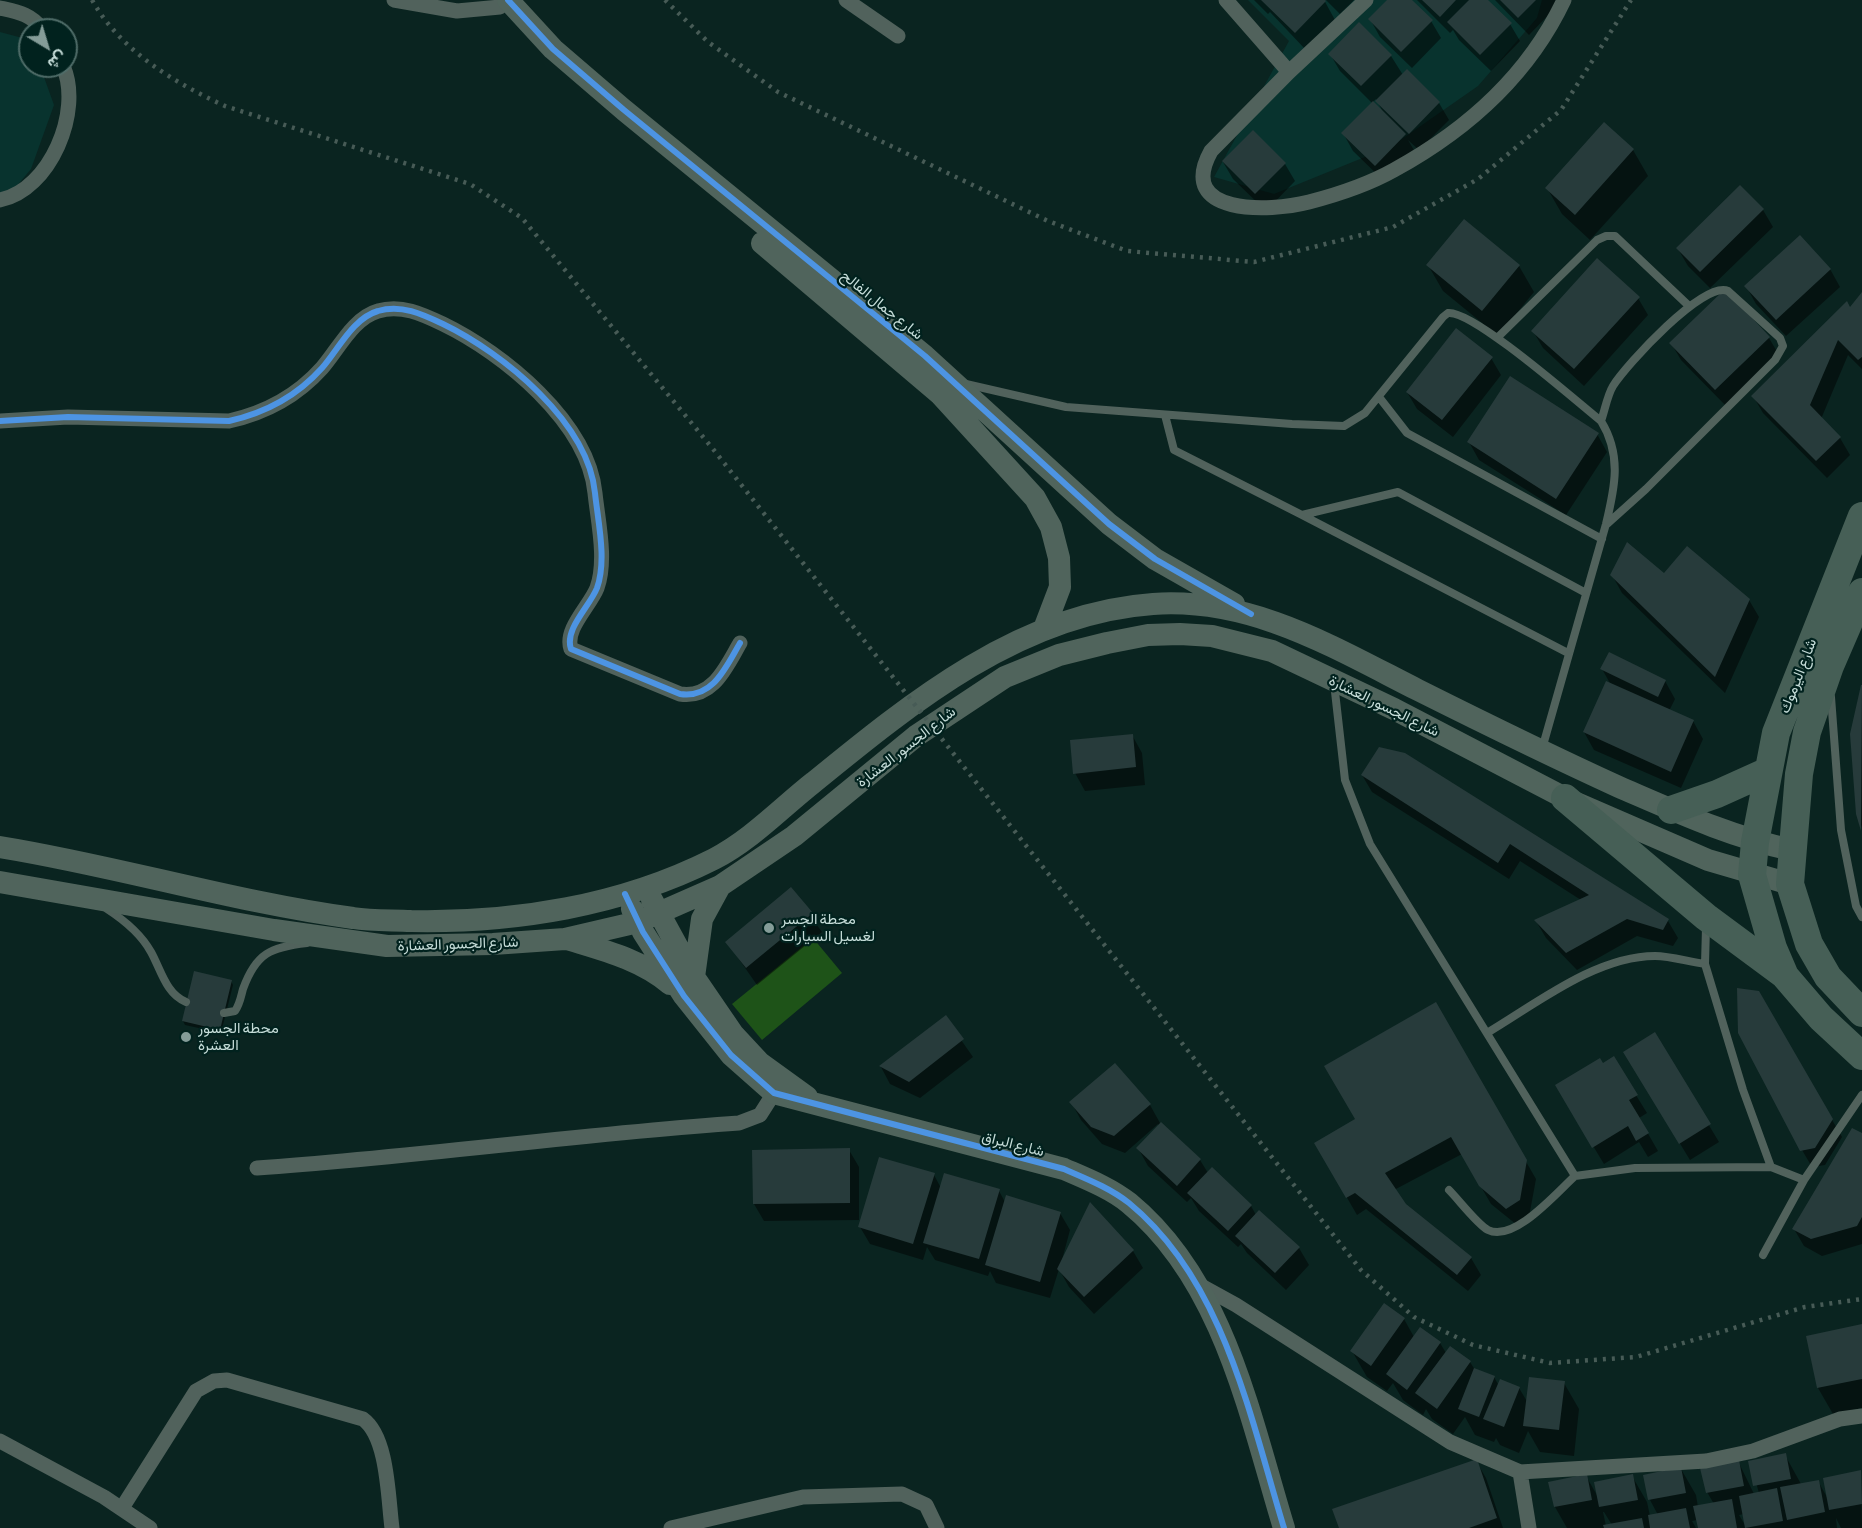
<!DOCTYPE html>
<html>
<head>
<meta charset="utf-8">
<style>
	body { margin:0 }
	#map { position:relative; width:1862px; height:1528px; overflow:hidden; background:#0a2420; font-family:"Asap Condensed",Vazirmatn,sans-serif }
	canvas { display:block }
	.north { position:absolute; left:18px; top:18px; width:60px; height:60px; box-sizing:border-box; background:#01221e; border:2px solid #4f6c68; border-radius:50%; rotate:142deg; font-size:16px; font-weight:700; line-height:24px; text-align:center; color:#c5dcd8 }
	.north::after { content:''; display:block; margin:auto; width:21px; height:27px; background:#849c98; clip-path:polygon(50% 0,100% 100%,50% 72%,0 100%) }
</style>
</head>
<body>
<div id="map">
<canvas width="1862" height="1528"></canvas>
<div class="north">ش</div>
</div>
<script>
const ctx = document.querySelector('canvas').getContext('2d');
ctx.lineJoin = 'round';
function fillPath(path, color) { ctx.fillStyle = color; ctx.fill(path, 'evenodd'); }
function strokePath(path, color, width, dash) { ctx.strokeStyle = color; ctx.lineWidth = width; ctx.lineCap = dash ? 'butt' : 'round'; ctx.setLineDash(dash || []); ctx.stroke(path); }
function drawText(font, color, halo, rows, align = 'center') {
  ctx.font = font + ' "Asap Condensed",Vazirmatn,sans-serif'; ctx.lineWidth = 4.5; ctx.setLineDash([]); ctx.textBaseline = 'middle'; ctx.strokeStyle = halo; ctx.fillStyle = color; for (const [text, x, y, turn = 0] of rows) {
    ctx.save(); ctx.translate(x, y); ctx.rotate((+turn || 0) * Math.PI / 180); ctx.textAlign = isNaN(turn) ? turn : align; if (halo) ctx.strokeText(text, 0, 0); ctx.fillText(text, 0, 0); ctx.restore();
  }
}
fillPath(new Path2D(`
	M1248,0H1542L1537,18L1478,86L1392,146L1274,194L1214,177L1289,41Z
	M0,32L30,40V66H40L54,105L31,169L0,206Z`), '#08332e');
fillPath(new Path2D(`
	M813,938L842,973L762,1040L732,1004Z`), '#1e5318');
fillPath(new Path2D(`
	M1254,0H1324L1335,20L1305,49L1270,12L1268,14Z
	M1326,0H1354L1340,14Z
	M1389,0H1410L1431,21L1441,38L1412,68L1380,37L1370,19Z
	M1417,0H1486L1510,24L1520,41L1491,71L1459,40L1453,30L1450,33Z
	M1495,0H1556L1558,5L1529,35Z
	M1330,54L1391,56L1403,75L1439,103L1449,120L1419,150L1408,140L1415,152L1385,182L1353,151L1343,133L1384,114L1376,99L1372,103L1340,71Z
	M1633,150L1648,176L1590,240L1562,214L1547,188Z
	M1223,162L1285,164L1295,181L1266,211L1233,179Z
	M1763,210L1773,227L1710,288L1688,266L1678,249Z
	M1428,265L1519,266L1534,292L1498,336L1443,291Z
	M1830,269L1840,287L1786,336L1756,304L1746,286Z
	M1862,294V369L1848,355L1821,419L1840,438L1850,455L1827,478L1763,413L1753,396L1850,310Z
	M1638,298L1648,315L1584,386L1543,348L1533,331Z
	M1769,338L1779,355L1726,406L1681,360L1671,343Z
	M1491,358L1501,375L1453,437L1417,409L1407,392Z
	M1597,434L1607,452L1566,515L1479,460L1469,442Z
	M1612,575L1665,576L1749,600L1759,617L1725,693L1622,593Z
	M1602,669L1665,681L1675,699L1669,711L1693,721L1703,739L1681,788L1594,750L1584,732L1611,685Z
	M1862,687V828L1858,814L1852,734Z
	M1132,735L1142,753L1145,785L1085,791L1075,773Z
	M1379,749L1668,921L1678,938L1673,946L1637,936L1577,970L1546,938L1536,921L1581,900L1520,861L1509,879L1372,792L1362,775Z
	M791,890L822,932L757,985L727,942Z
	M231,981L233,985L221,1033L185,1025L183,1021Z
	M1758,992L1842,1137L1825,1165L1812,1167L1802,1150Z
	M1435,1004L1536,1179L1529,1217L1517,1225L1491,1204L1462,1154L1394,1190L1405,1205L1471,1258L1481,1275L1468,1291L1366,1209L1357,1215L1316,1144L1357,1120Z
	M945,1017L973,1057L920,1098L890,1084L881,1067Z
	M1654,1034L1719,1142L1690,1160L1635,1070Z
	M1613,1058L1647,1113L1639,1118L1658,1151L1648,1157L1639,1142L1604,1164L1567,1103L1603,1065Z
	M1115,1065L1150,1105L1160,1123L1200,1160L1208,1173L1251,1206L1256,1215L1299,1248L1309,1265L1286,1290L1247,1253L1241,1244L1238,1247L1199,1211L1191,1198L1187,1202L1148,1166L1138,1148L1159,1126L1158,1124L1125,1153L1102,1144L1081,1120L1071,1102Z
	M1862,1135V1244L1822,1256L1804,1246L1794,1229Z
	M849,1150L859,1167V1220L764,1221L754,1204Z
	M934,1175L941,1188L999,1191L1005,1202L1060,1213L1070,1230L1062,1260L1133,1251L1143,1268L1094,1314L1069,1287L1059,1269L1050,1298L996,1283L990,1271L988,1276L935,1260L927,1247L923,1260L870,1244L860,1227Z
	M1384,1305L1404,1319L1414,1337L1440,1343L1446,1353L1470,1362L1475,1370L1494,1377L1499,1386L1519,1388L1528,1403L1564,1383L1579,1409L1574,1456L1540,1452L1528,1431L1519,1453L1500,1445L1496,1438L1494,1442L1475,1435L1465,1417L1453,1434L1432,1419L1426,1409L1423,1415L1403,1400L1393,1383L1387,1391L1367,1377L1352,1351Z
	M1862,1326V1408L1833,1414L1818,1388Z
	M1785,1455L1801,1484L1818,1481L1828,1499L1861,1472L1862,1528H1841L1836,1518L1837,1528H1699L1697,1520L1692,1521L1696,1528H1567L1555,1507L1550,1483L1586,1476L1598,1497L1632,1476L1647,1502L1650,1516L1658,1515L1650,1500L1681,1469L1696,1495L1698,1507L1714,1504L1707,1492L1738,1461L1754,1494L1759,1493L1750,1462ZM1603,1512H1604L1612,1525L1606,1526ZM1744,1514L1745,1525L1739,1515Z
	M1476,1461L1486,1478L1503,1528H1340Z`), '#0007');
fillPath(new Path2D(`
	M1261,0H1325L1326,1L1295,33Z
	M1387,0H1412L1433,20L1401,52L1368,19Z
	M1422,0H1456L1440,17Z
	M1469,0H1488L1512,23L1480,55L1447,22Z
	M1500,0H1536L1518,18Z
	M1359,22L1392,55L1361,86L1328,54Z
	M1407,69L1440,102L1409,134L1375,101Z
	M1373,101L1406,134L1375,166L1341,133Z
	M1604,122L1634,149L1575,215L1545,188Z
	M1253,130L1286,163L1255,194L1222,161Z
	M1740,185L1764,209L1700,272L1676,248Z
	M1464,219L1520,265L1482,311L1426,265Z
	M1800,235L1831,269L1776,320L1744,286Z
	M1597,258L1640,297L1574,369L1531,331Z
	M1725,289L1770,337L1715,390L1669,343Z
	M1862,292V357L1858,360L1838,340L1810,405L1841,437L1816,461L1751,396L1847,301L1850,307Z
	M1456,328L1493,357L1442,420L1406,392Z
	M1510,376L1599,433L1556,499L1467,442Z
	M1627,542L1664,573L1687,546L1750,599L1715,677L1610,575Z
	M1609,652L1666,680L1658,697L1600,669Z
	M1606,681L1694,720L1671,772L1583,732Z
	M1861,685H1862L1861,831L1856,814L1850,734Z
	M1133,734L1136,767L1073,774L1070,740Z
	M1379,747L1405,753L1669,919L1663,930L1627,919L1566,953L1534,920L1589,895L1510,844L1498,863L1361,775Z
	M791,887L813,913L746,968L725,942Z
	M194,971L232,980L220,1030L182,1021Z
	M1737,988L1759,991L1833,1119L1815,1148L1800,1151L1738,1033Z
	M1436,1002L1527,1160L1520,1200L1506,1209L1479,1186L1451,1137L1385,1173L1406,1204L1472,1257L1457,1275L1355,1193L1346,1198L1314,1143L1355,1119L1324,1066Z
	M946,1015L964,1039L909,1082L879,1066Z
	M1655,1032L1711,1124L1679,1144L1623,1052Z
	M1614,1056L1638,1095L1629,1100L1649,1133L1636,1141L1628,1126L1592,1148L1555,1085L1600,1058L1603,1063Z
	M1115,1063L1151,1104L1114,1136L1091,1127L1069,1102Z
	M1161,1122L1201,1159L1177,1186L1136,1148Z
	M1852,1128L1862,1133V1217L1857,1226L1811,1239L1792,1229Z
	M850,1148V1203L753,1204L752,1150Z
	M879,1157L935,1173L913,1244L858,1227Z
	M1212,1167L1252,1205L1228,1231L1187,1193Z
	M944,1173L1000,1189L979,1259L923,1243Z
	M1006,1195L1061,1212L1040,1282L985,1265Z
	M1090,1202L1134,1250L1084,1297L1057,1269Z
	M1259,1210L1300,1247L1275,1273L1235,1236Z
	M1384,1303L1405,1318L1371,1366L1350,1351Z
	M1862,1324V1379L1817,1388L1806,1336Z
	M1420,1327L1441,1342L1407,1390L1386,1374Z
	M1450,1346L1471,1361L1437,1409L1415,1393Z
	M1474,1368L1495,1376L1479,1417L1458,1409Z
	M1529,1377L1565,1381L1559,1430L1523,1426Z
	M1500,1379L1520,1387L1504,1427L1483,1419Z
	M1786,1453L1791,1479L1753,1486L1748,1461Z
	M1477,1459L1497,1518L1469,1528H1339L1332,1509Z
	M1739,1460L1744,1486L1706,1493L1700,1468Z
	M1681,1467L1686,1493L1648,1500L1643,1475Z
	M1861,1470L1862,1504L1829,1510L1823,1478Z
	M1587,1474L1592,1500L1554,1507L1548,1482Z
	M1633,1474L1638,1500L1599,1507L1594,1482Z
	M1819,1480L1825,1512L1787,1520L1780,1487Z
	M1777,1488L1783,1521L1745,1528L1739,1496Z
	M1732,1499L1737,1528H1698L1693,1506Z
	M1686,1508L1690,1528H1650L1648,1515Z
	M1642,1518L1644,1528H1604L1603,1525Z`), '#273b3b');
strokePath(new Path2D(`
	M1497,338L1597,240L1606,236H1615L1689,306
	M966,384L1066,407L1292,424L1344,426L1365,413L1443,317L1448,313C1473,310 1576,401 1601,421C1622,455 1615,487 1606,524L1542,749
	M1379,397L1407,433L1602,539
	M1165,415L1174,450L1302,515L1398,492L1586,593
	M1601,421C1605,410 1607,396 1613,386C1626,365 1704,280 1728,291L1780,338L1783,346L1775,360L1646,489L1607,524
	M1302,515L1568,653
	M1334,683L1345,780L1370,844L1575,1176L1635,1168L1771,1167
	M1831,697L1841,830L1856,906L1862,917
	M107,909C124,920 141,934 151,952C161,970 166,994 186,1002
	M1706,927L1705,964L1743,1090L1771,1167L1804,1180
	M224,1013L235,1011C240,1004 241,996 243,989C256,953 271,947 307,943
	M1487,1033C1536,1004 1596,956 1655,956C1671,956 1689,962 1705,964
	M1449,1190C1459,1200 1477,1224 1488,1230C1514,1243 1557,1192 1575,1176
	M1763,1255L1804,1180L1862,1095`), '#51625c', 8);
strokePath(new Path2D(`
	M394,0L457,11L500,7
	M846,0L898,36
	M1226,0L1289,72
	M1366,0L1289,72L1211,151C1175,216 1270,212 1309,202C1336,195 1369,184 1394,170C1467,130 1528,76 1564,0
	M0,8C18,12 31,14 43,30
	M0,200C50,190 83,111 63,66
	M0,421L68,417L229,421C265,413 297,396 322,368C338,350 353,318 378,311C401,304 422,314 443,324C503,353 588,422 595,493C598,522 607,560 597,588C590,606 564,629 571,649L680,694C713,699 726,667 740,643
	M257,1168C418,1157 578,1134 739,1123L760,1115L774,1093
	M1196,1283L1236,1305L1450,1442L1520,1472L1706,1461L1753,1451L1840,1419L1862,1416
	M0,1441L104,1497L150,1528
	M1520,1472L1529,1528
	M122,1508L196,1391L214,1381L227,1380L363,1419C388,1437 388,1498 392,1528
	M671,1528L803,1497L902,1494L926,1505L937,1528`), '#51625c', 15);
strokePath(new Path2D(`
	M508,0L553,49L624,110L925,356L1109,524L1155,559L1234,604
	M762,243L940,394L1035,498L1051,527L1059,558L1060,587L1044,629
	M0,847C118,866 234,902 353,918C372,921 392,920 411,921C514,923 621,906 714,859C751,840 781,808 814,782C912,702 1021,613 1153,604C1251,597 1333,647 1418,690C1484,723 1551,756 1619,787C1677,812 1731,837 1792,850
	M0,882L274,930L387,946L493,944L565,939L638,922L720,886L794,836L916,736L1005,677L1059,655L1107,643L1148,635L1180,634L1212,636L1272,651L1394,709L1565,798L1708,860L1790,884
	M652,900L694,977L733,1034L760,1063L807,1097
	M632,909L643,932L684,996L731,1055L774,1093L1064,1169C1087,1179 1110,1188 1129,1203C1224,1281 1250,1417 1284,1528
	M567,939C603,950 640,959 670,984
	M694,977L702,919L720,886`), '#50645c', 22);
strokePath(new Path2D(`
	M1862,516L1776,733L1755,842L1752,875L1773,948L1785,976L1821,1018L1862,1056
	M1862,592L1830,666L1807,732L1799,774L1790,884L1809,944L1828,977L1862,1013
	M1565,798L1706,917L1783,974
	M1671,810L1717,794L1768,771`), '#465f56', 28);
strokePath(new Path2D(`
	M92,0C121,51 173,82 225,106L470,184L522,218L713,449L1361,1270L1414,1317L1473,1345L1550,1363L1636,1357L1805,1307L1862,1299
	M665,0L708,42L778,92L1048,221L1127,251L1254,262L1393,227L1478,179L1561,110L1631,0`), '#475b56', 4.5, [3, 6]);
strokePath(new Path2D(`
	M508,0L553,49L624,110L925,356L1109,524L1155,559L1251,614
	M0,421L68,417L229,421C265,413 297,396 322,368C338,350 353,318 378,311C401,304 422,314 443,324C503,353 588,422 595,493C598,522 607,560 597,588C590,606 564,629 571,649L680,694C713,699 726,667 740,643
	M625,894L643,932L684,996L731,1055L774,1093L1064,1169C1087,1179 1110,1188 1129,1203C1224,1281 1250,1417 1284,1528`), '#4d94e3', 6);
for (const [x, y, r, color] of [
	[769,928,6,"#849c98"],
	[186,1037,6,"#849c98"]
]) { const dot = new Path2D(); dot.arc(x, y, r, 0, 2 * Math.PI); ctx.fillStyle = color; ctx.fill(dot); strokePath(dot, '#01221e', 2); }
drawText('15px', '#c5dcd8', '#01221e', [
	["شارع جمال الفالح",882,305,39],
	["شارع اليرموك",1798,676,-69],
	["شارع الجسور العشارة",1384,706,26],
	["شارع الجسور العشارة",906,747,-38],
	["شارع الجسور العشارة",458,944,-2],
	["شارع البراق",1013,1144,14]
]);
drawText('15px', '#c5dcd8', '#01221e', [
	["محطة الجسر",781,919],
	["لغسيل السيارات",781,936],
	["محطة الجسور",198,1028],
	["العشرة",198,1045]
], 'left');
</script>
</body>
</html>
